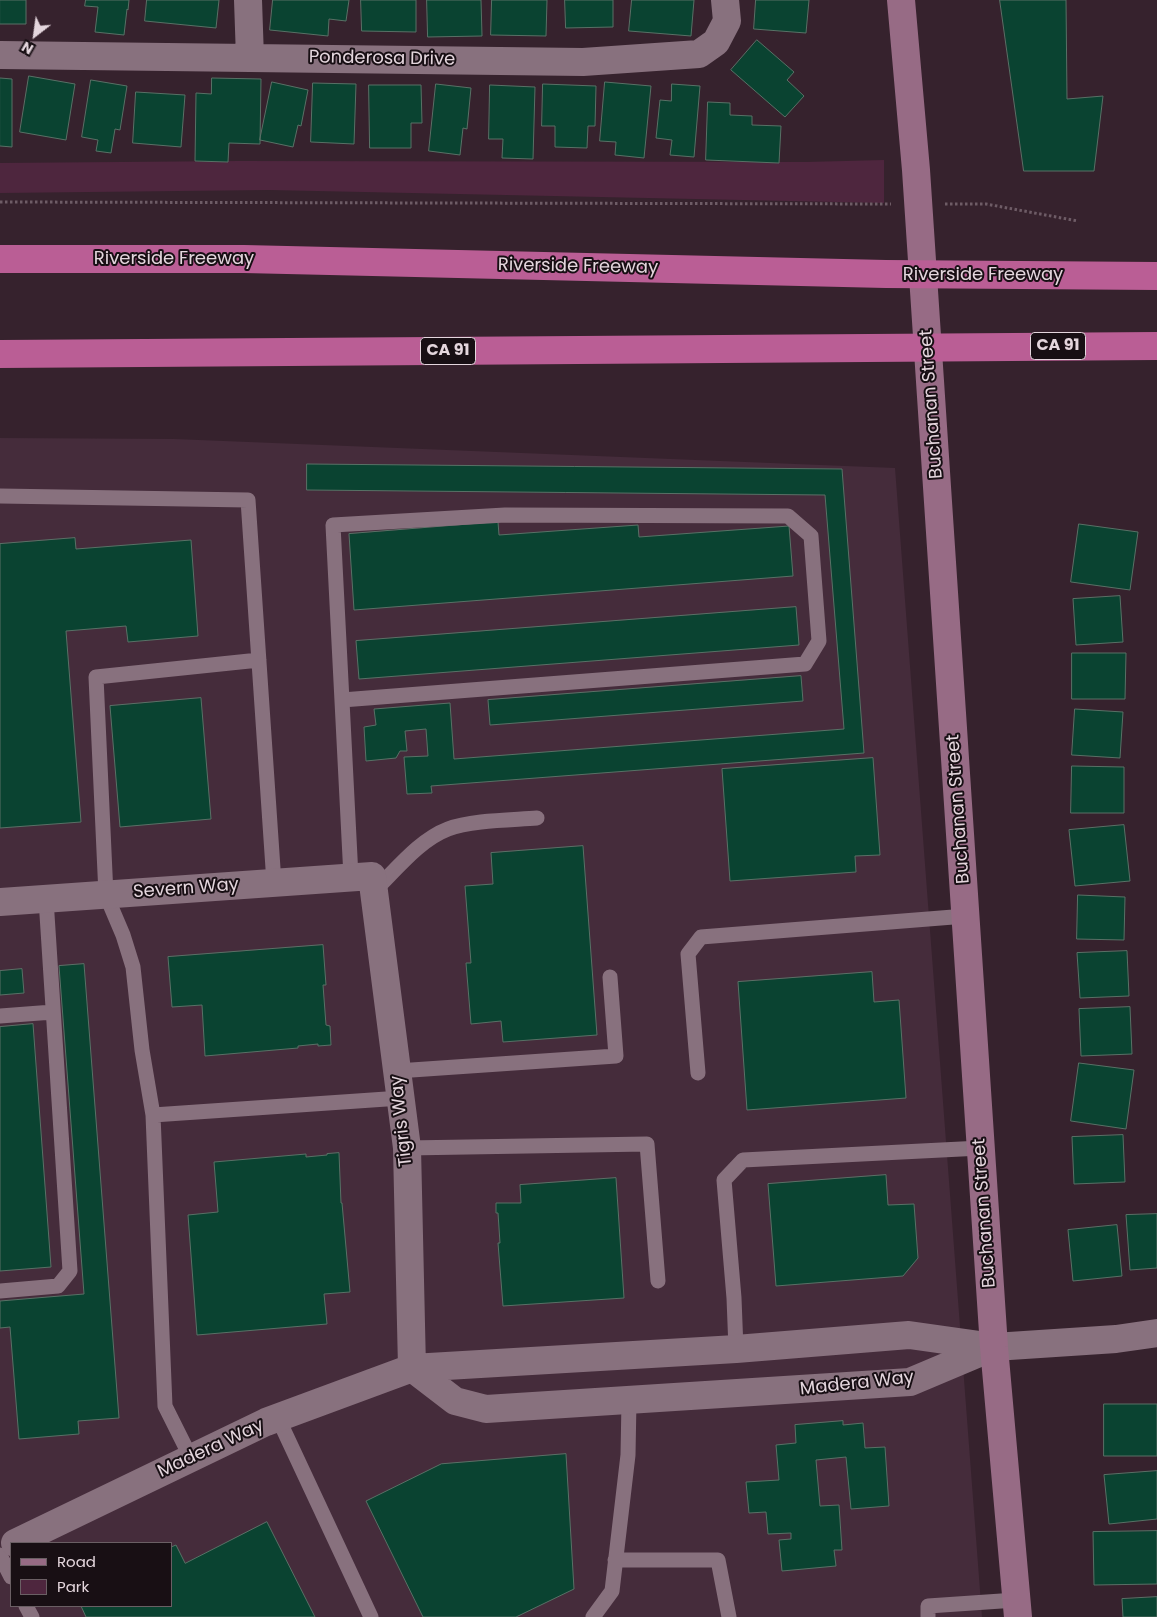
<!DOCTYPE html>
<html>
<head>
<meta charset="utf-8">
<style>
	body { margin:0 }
	#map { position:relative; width:1157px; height:1617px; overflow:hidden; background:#36222d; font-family:Poppins,sans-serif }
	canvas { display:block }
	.legend { position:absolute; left:10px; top:1542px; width:162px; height:65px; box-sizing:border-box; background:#180f14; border:1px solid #6a5f64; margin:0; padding:6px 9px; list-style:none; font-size:15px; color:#e4d6dd }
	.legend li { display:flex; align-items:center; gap:10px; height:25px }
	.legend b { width:25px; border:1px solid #6a5f64 }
	.north { position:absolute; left:10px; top:10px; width:50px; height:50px; -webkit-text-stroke:4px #180f14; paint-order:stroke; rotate:210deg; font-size:14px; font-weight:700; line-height:20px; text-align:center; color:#e4d6dd }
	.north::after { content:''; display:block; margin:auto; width:18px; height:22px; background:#e4d6dd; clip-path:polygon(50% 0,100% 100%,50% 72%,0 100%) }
</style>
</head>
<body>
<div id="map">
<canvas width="1157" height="1617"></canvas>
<ul class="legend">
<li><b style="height:6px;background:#976b85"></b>Road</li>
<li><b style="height:14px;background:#4e263e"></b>Park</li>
</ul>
<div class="north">N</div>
</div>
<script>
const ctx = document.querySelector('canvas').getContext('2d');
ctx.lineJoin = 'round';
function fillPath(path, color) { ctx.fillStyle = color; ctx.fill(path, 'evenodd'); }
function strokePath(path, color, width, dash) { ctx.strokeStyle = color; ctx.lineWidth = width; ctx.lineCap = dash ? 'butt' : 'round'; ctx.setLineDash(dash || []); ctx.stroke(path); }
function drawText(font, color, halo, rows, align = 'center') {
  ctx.font = font + ' Poppins,sans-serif'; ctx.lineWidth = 4; ctx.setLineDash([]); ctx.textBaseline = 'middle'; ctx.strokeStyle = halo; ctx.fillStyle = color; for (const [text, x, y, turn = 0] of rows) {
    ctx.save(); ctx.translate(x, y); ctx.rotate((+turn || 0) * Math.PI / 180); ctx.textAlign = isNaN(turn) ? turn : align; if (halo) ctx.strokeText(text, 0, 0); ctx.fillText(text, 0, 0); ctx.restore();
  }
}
fillPath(new Path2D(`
	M0,438L174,439L895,468L982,1617H0ZM11,1543H171V1606H11Z`), '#452c3b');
fillPath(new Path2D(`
	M884,160V203L269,190L0,193V163L239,161L806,162Z`), '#4e263e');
const building = new Path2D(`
	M0,0H26V24H0Z
	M86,0H129L128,10L127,9L124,35L95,32L98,7L85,6Z
	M147,0H219L216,28L145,21Z
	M273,0H349L346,21L329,19L328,36L270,30Z
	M361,0H416V32L362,31Z
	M427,0H481L482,36L428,37Z
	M492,0H547L546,36L491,35Z
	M565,0H613V27L566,28Z
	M632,0H694L691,36L629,31Z
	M756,0H809L806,33L754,29Z
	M1000,0H1066L1067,99L1103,96L1094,171H1024Z
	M757,40L794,72L787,80L804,96L785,117L731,70Z
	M29,76L75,84L66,140L20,132Z
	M0,78L12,79V147L0,146Z
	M212,78L261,79L260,144L229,143L228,162L195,161L196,93L211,94Z
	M91,80L127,86L120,130L115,129L111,153L96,151L98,140L82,137Z
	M272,82L308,90L301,126L298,125L293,147L260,140Z
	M605,82L651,86L644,158L615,155L616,142L600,141Z
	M313,83L356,84L354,144L311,142Z
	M436,84L471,88L467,129L463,128L460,155L429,151Z
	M543,84L596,86L595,126H588L587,148L555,147V126H542Z
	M672,84L700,86L694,157L670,155L672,140L656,138L660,100L671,101Z
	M369,85H421L422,123H411V148H370Z
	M490,85L535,87L533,159L502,158L503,139H489Z
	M136,92L185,95L181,147L133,143Z
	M708,102L730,103V115L752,116V125L781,126L779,163L706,160Z
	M307,464L842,469L864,753L431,786L432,793L407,794L404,757L428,756L426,729L405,731L407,751H400L396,758L366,761L364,727L376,725L374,709L450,703L454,759L844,729L825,495L307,490Z
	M498,522L499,535L638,525L639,537L789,526L793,576L354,610L349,534Z
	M1079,524L1138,532L1130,590L1071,582Z
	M75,538L76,549L191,540L198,636L128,642L126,626L66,631L81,822L0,828V544Z
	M1120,596L1123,642L1076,645L1073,599Z
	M796,607L799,645L359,679L356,641Z
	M1072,653H1126L1125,699H1072Z
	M801,676L803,701L490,725L488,700Z
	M201,698L211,819L120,827L110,706Z
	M1075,709L1123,712L1120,758L1072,755Z
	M873,758L880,855L855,856L856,872L730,881L722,769Z
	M1072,766L1124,767V813H1071Z
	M1124,825L1130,881L1075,886L1069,830Z
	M583,846L597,1035L503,1042L501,1021L471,1024L466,963H471L465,886L493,884L491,853Z
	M1078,895L1125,897L1124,940L1077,939Z
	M323,945L326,985H323L326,1025L330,1026L331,1045L318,1046V1044L298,1046V1048L205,1056L202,1005L172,1007L168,957Z
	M1127,951L1129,996L1080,998L1077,953Z
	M84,964L119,1418L78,1421L79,1434L19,1439L10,1327L0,1328V1301L84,1294L59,966Z
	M22,969L24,993L0,995V971Z
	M872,972L874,1002L899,1000L906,1098L747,1110L738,982Z
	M1130,1007L1132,1054L1081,1056L1079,1009Z
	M33,1024L51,1267L0,1271V1027Z
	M1079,1063L1134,1070L1126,1129L1071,1121Z
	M1123,1135L1125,1182L1074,1184L1072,1137Z
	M339,1153L341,1203H342L350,1292L324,1294L327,1324L197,1335L188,1215L218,1212L214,1162L306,1154V1157L327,1155V1154Z
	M886,1175L888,1205L914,1204L918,1258L903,1276L776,1286L768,1184Z
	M616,1178L624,1298L503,1306L498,1243H500L498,1213H496V1203H521L520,1185Z
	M1157,1214V1268L1130,1270L1126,1215Z
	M1117,1225L1122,1276L1073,1281L1068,1230Z
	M1104,1404H1157V1456H1104Z
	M843,1421V1425L863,1423L865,1448L885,1447L889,1506L851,1509L846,1457L816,1460L820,1506L839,1505L842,1550H834L836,1566L782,1571L779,1540L791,1539V1533L768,1534L766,1512L749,1513L746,1482L779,1480L776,1445L796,1443L795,1425Z
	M566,1454L574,1589L516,1617H423L366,1501L441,1464Z
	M1157,1471V1519L1109,1524L1104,1475Z
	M267,1522L315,1617H86L81,1606H171V1547L176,1545L185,1563Z
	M1157,1531V1584L1094,1585L1093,1532Z
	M1157,1597V1617H1123L1122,1599Z`);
fillPath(building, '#0a4331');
strokePath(building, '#587166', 1);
strokePath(new Path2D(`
	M0,202L891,204
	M945,204H986L1078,221`), '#6e5c66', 3, [2.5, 2.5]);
strokePath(new Path2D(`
	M0,496L248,500L274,883
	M342,700L805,664L819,641L811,536L788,516L505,515L333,525L351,877
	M374,891C396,870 419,840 448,829C471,820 512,820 537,818
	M0,1016L53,1012
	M397,1071L616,1056L610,977
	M698,1073L688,954L701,937L966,916
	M153,1115L142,1050L133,967L123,935L106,895L96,677L259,660
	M407,1148L647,1144L658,1281
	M0,1291L58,1286L70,1271L46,899
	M736,1349L734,1298L724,1180L743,1160L981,1148
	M278,1418L371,1617
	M191,1458L165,1406L153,1115L401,1098
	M0,1555L11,1577
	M615,1560H718L729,1617
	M26,1606L32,1617
	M593,1617L612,1591L628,1455L629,1401
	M928,1617V1606L1016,1600`), '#88717e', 15);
strokePath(new Path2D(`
	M248,0L250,58
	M0,55L583,62L699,54L716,42L727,21L725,0
	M0,902L372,876L407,1148L412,1368
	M412,1368L455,1401L486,1409L910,1382L993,1347
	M15,1543L266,1422L412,1368L736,1349L909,1335L994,1347L1116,1339L1157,1333`), '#88717e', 28);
strokePath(new Path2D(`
	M901,0L916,170L994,1347L1018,1617`), '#976b85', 28);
strokePath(new Path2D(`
	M0,259H244L886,274L1157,276
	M0,354C386,353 771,347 1157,346`), '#ba5e95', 28);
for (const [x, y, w] of [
	[1058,346,55],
	[448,351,55]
]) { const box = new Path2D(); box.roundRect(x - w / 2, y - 13.5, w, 27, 4); ctx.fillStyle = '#180f14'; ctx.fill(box); strokePath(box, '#e4d6dd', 1); }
drawText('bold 16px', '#e4d6dd', null, [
	["CA 91",1058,346],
	["CA 91",448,351]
]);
drawText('18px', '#e4d6dd', '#180f14', [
	["Ponderosa Drive",382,59,1],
	["Riverside Freeway",174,259],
	["Riverside Freeway",578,267,1],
	["Riverside Freeway",983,275],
	["Buchanan Street",932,404,-94],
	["Buchanan Street",959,809,-94],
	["Severn Way",186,889,-4],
	["Tigris Way",402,1121,-96],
	["Buchanan Street",985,1213,-94],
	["Madera Way",857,1384,-6],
	["Madera Way",211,1449,-25]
]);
</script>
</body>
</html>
